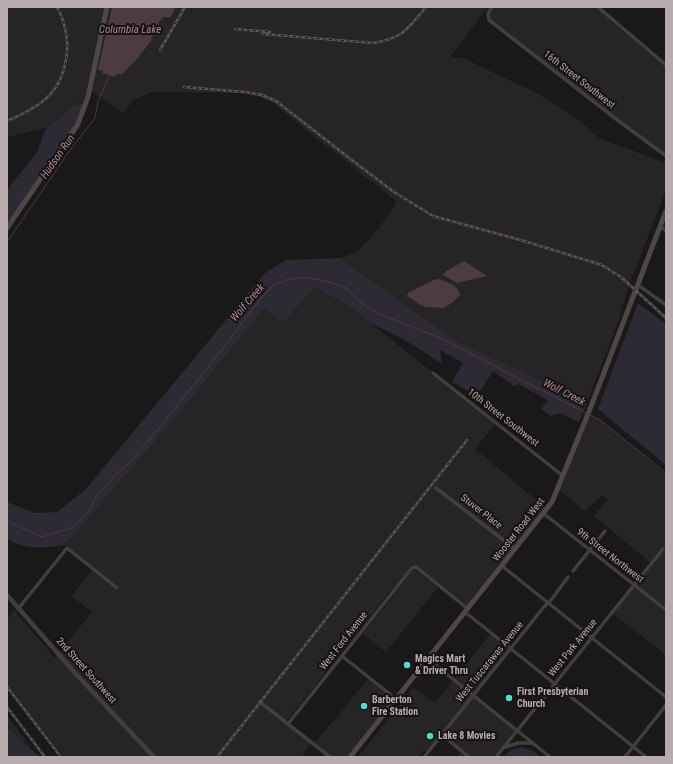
<!DOCTYPE html>
<html>
<head>
<meta charset="utf-8">
<style>
	body { margin:0 }
	#map { position:relative; width:673px; height:764px; overflow:hidden; background:#1a1818; font-family:"Roboto Condensed",sans-serif }
	canvas { display:block }
	.frame { position:absolute; inset:0; border:8px solid #b8abad; pointer-events:none }
</style>
</head>
<body>
<div id="map">
<canvas width="673" height="764"></canvas>
<div class="frame"></div>
</div>
<script>
const ctx = document.querySelector('canvas').getContext('2d');
ctx.lineJoin = 'round';
function fillPath(path, color) { ctx.fillStyle = color; ctx.fill(path, 'evenodd'); }
function strokePath(path, color, width, dash) { ctx.strokeStyle = color; ctx.lineWidth = width; ctx.lineCap = dash ? 'butt' : 'round'; ctx.setLineDash(dash || []); ctx.stroke(path); }
function drawText(font, color, halo, rows, align = 'center') {
  ctx.font = font + ' "Roboto Condensed",sans-serif'; ctx.lineWidth = 4; ctx.setLineDash([]); ctx.textBaseline = 'middle'; ctx.strokeStyle = halo; ctx.fillStyle = color; for (const [text, x, y, turn = 0] of rows) {
    ctx.save(); ctx.translate(x, y); ctx.rotate((+turn || 0) * Math.PI / 180); ctx.textAlign = isNaN(turn) ? turn : align; if (halo) ctx.strokeText(text, 0, 0); ctx.fillText(text, 0, 0); ctx.restore();
  }
}
fillPath(new Path2D(`
	M7,7H139L163,17H171L176,7H488L450,57L463,58L539,94L580,121L599,138L666,163V190L627,290L619,320L587,402L456,341L340,258L356,252L371,238L392,210L396,201L270,101L248,93L152,92L134,100L123,113L90,90L86,102L77,104L46,128L7,137Z
	M492,7H598L666,65V156L489,20L488,13Z
	M315,287L353,309L496,423L475,449L547,509L468,609L414,568L394,592L391,590L286,722L312,743L301,757H64L7,687V619L14,610L55,658L92,612L71,596L93,569L65,545L172,422L264,309L283,323Z
	M588,415L600,420L666,474V655L612,613L651,563L594,516L608,499L602,496L590,506L586,512L558,489Z
	M414,569L438,587L386,652L363,634Z
	M491,633L511,649L473,696L517,731L496,757H457L461,751L442,736L427,754L424,750L418,757H358L414,687L435,703Z
	M369,677L396,699L350,757H330L314,743L342,711Z
	M7,715L32,749L7,729Z`), '#262424');
fillPath(new Path2D(`
	M86,102L82,114L7,228V190L37,152L46,128L74,106Z
	M340,258L456,341L587,402L579,422L560,413L551,416L541,409L548,400L518,384L514,386L493,371L477,396L452,382L463,363L440,350L442,364L405,340L369,322L353,309L315,287L283,323L264,309L172,422L65,545C44,548 26,550 7,539V502L35,513L57,512L85,490L265,273L286,260Z
	M638,303L666,324V465L598,409Z
	M7,729L9,730L40,757H7Z
	M521,747L533,751L541,757H504L508,752Z`), '#2d2a33');
fillPath(new Path2D(`
	M112,7H176L171,17H163L155,28L151,41L136,60L122,74H118L114,77L102,73L103,71L98,70Z
	M464,261L487,276L457,283L443,275L446,271Z
	M436,279H438C447,282 458,284 460,295L453,302L444,308L426,307L419,304L407,296L408,293Z`), '#4c3b41');
strokePath(new Path2D(`
	M7,242L70,150L95,118L98,101L109,76
	M590,415L600,420L666,473
	M7,520L11,523L42,537L74,527L91,509L95,498L116,474L130,462L150,439L210,365L261,298L274,285L289,279L305,277L329,282L346,288L361,303L377,313L440,338L586,413`), '#4c3b41', 1);
strokePath(new Path2D(`
	M492,7L488,13L489,20L616,119L666,156
	M598,7L666,65
	M660,226L666,231
	M638,285L666,305
	M433,373L563,476
	M436,488L515,549
	M543,513L666,610
	M502,566L666,697
	M573,571L605,531
	M18,609L67,548L117,588
	M465,612L646,757
	M342,656L396,699
	M428,659L550,757
	M260,702L330,757
	M288,724L412,568L416,567L468,609
	M442,735L469,757
	M505,747L518,743H532
	M424,757L543,608L551,600L568,577
	M496,757L663,549
	M625,757L666,705`), '#433e3e', 3.5);
strokePath(new Path2D(`
	M7,595L75,673L154,757`), '#433e3e', 4.5);
strokePath(new Path2D(`
	M7,228L78,124L88,97L107,7
	M350,757L552,502L592,404L666,211`), '#4e4748', 5);
const rail = new Path2D(`
	M235,29L270,32
	M263,34L373,43C402,39 408,29 426,7
	M160,50L185,7
	M184,87L245,92L262,95L276,101L357,164L394,192L433,216L524,241L602,265L621,277L666,318
	M7,121C19,116 31,110 42,102C65,85 72,51 64,24C63,18 59,12 57,7
	M7,687L61,757
	M7,707L45,757
	M217,757L467,440`);
strokePath(rail, '#5d5657', 2.5);
strokePath(rail, '#151313', 1, [3]);
for (const [x, y, r, color] of [
	[407,665,4,"#4adfcb"],
	[509,698,4,"#4adfcb"],
	[364,706,4,"#4adfcb"],
	[430,736,4,"#4adfcb"]
]) { const dot = new Path2D(); dot.arc(x, y, r, 0, 2 * Math.PI); ctx.fillStyle = color; ctx.fill(dot); strokePath(dot, '#151313', 1.5); }
drawText('10px', '#b8abad', '#151313', [
	["16th Street Southwest",579,80,38],
	["10th Street Southwest",503,418,38],
	["Stuver Place",481,512,38],
	["Wooster Road West",519,530,-52],
	["9th Street Northwest",610,556,38],
	["West Ford Avenue",344,641,-52],
	["West Park Avenue",573,648,-51],
	["West Tuscarawas Avenue",490,662,-51],
	["2nd Street Southwest",86,671,48]
]);
drawText('bold 10px', '#b8abad', '#151313', [
	["Magics Mart",415,659],
	["& Driver Thru",415,671],
	["First Presbyterian",517,692],
	["Church",517,704],
	["Barberton",372,700],
	["Fire Station",372,712],
	["Lake 8 Movies",438,736]
], 'left');
drawText('italic 11px', '#af8694', '#151313', [
	["Columbia Lake",130,30],
	["Hudson Run",58,157,-55],
	["Wolf Creek",248,303,-49],
	["Wolf Creek",564,393,27]
]);
</script>
</body>
</html>
